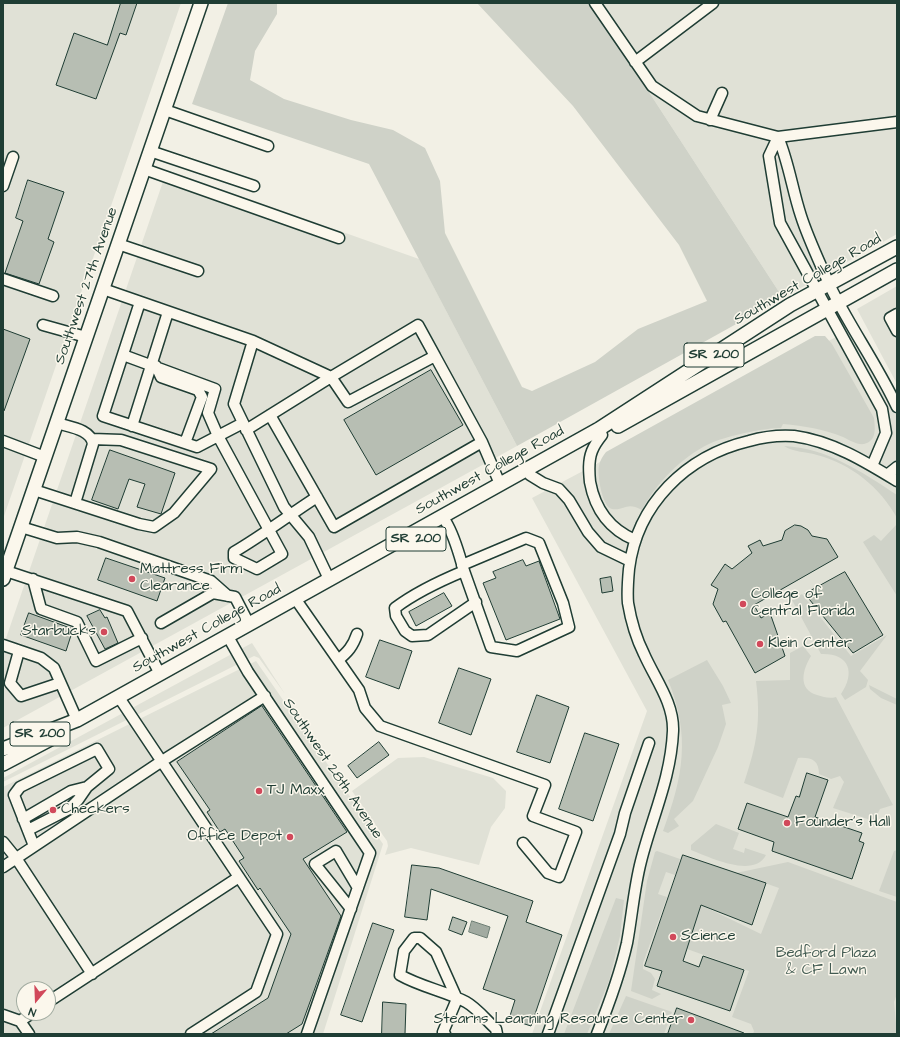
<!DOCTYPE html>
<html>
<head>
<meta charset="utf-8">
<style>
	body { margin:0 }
	#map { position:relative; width:900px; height:1037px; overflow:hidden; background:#f2f0e5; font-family:"Architects Daughter",sans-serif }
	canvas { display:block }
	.frame { position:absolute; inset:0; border:4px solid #1f3d34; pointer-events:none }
	.north { position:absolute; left:16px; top:981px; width:40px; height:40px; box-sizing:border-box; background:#fbf7ec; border:1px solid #a3ada2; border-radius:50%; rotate:199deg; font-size:11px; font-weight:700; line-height:16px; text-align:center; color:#1f3d34 }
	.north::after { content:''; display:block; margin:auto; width:14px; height:18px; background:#d1495b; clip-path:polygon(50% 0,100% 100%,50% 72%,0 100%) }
</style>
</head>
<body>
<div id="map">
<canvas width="900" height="1037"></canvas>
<div class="frame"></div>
<div class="north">N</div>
</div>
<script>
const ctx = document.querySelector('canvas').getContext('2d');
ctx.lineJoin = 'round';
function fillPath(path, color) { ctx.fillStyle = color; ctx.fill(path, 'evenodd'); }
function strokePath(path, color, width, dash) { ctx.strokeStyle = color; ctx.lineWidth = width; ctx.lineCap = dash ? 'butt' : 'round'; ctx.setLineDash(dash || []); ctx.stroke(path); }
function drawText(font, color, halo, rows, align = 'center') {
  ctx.font = font + ' "Architects Daughter",sans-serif'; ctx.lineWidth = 3; ctx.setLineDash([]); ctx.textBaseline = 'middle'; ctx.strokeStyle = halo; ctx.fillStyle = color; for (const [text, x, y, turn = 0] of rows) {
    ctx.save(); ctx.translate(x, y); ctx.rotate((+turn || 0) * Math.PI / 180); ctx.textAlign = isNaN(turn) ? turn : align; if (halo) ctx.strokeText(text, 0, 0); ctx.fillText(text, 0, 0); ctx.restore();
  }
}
fillPath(new Path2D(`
	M3,3H181L3,519Z
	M591,3H897V234L783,298Z
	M167,170L419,259L517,446L3,728V647Z
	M897,286V384L857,309Z
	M853,328L897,398V1034H532L647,711L532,498Z
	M252,643L285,694L259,658L254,656L3,782V778Z
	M256,661L383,844L323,1034H3V787ZM24,989H48V1013H24Z
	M424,757L493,778L506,791L505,808L491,827L479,865L411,848L385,855L388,846L387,841L352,791L398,758Z`), '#e0e1d6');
fillPath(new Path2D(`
	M228,3H277V14L255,51L250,80L284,99L351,120L393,130L425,148L440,181L445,233L522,387L532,391L595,362L638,329L707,301L679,245L573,106L477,3H591L783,298L517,446L369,164L192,104Z
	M815,336H825L832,344L874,418C875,428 877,441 864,444C857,445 849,440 843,437C824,429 804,426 783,424L781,428C764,428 725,436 709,444C682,457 656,483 642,510C626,501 625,511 612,509C602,507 597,474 599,466C600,460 603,456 606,452Z
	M784,446C827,448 862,472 897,495V518C880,487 851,464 817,455C805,451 795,453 784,446Z
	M897,524V596L863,542L874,535L881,541Z
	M802,594L851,656L887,635L860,671L868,680L866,687L845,700L841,694C856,672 849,653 821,654L792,600Z
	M803,646L811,656C803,669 797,689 817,695C824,697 829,699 836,697L893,805L880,809L874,821L833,808L844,782L840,776L831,779L819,774C819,760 811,757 798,758L783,798L744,783C757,744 761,722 756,681L790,680V653Z
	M707,660L723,686L731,703L722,705L726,724L718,747L693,801L674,819L679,826L668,833L663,831C683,777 691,736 668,680Z
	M869,685L897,699V705L881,698L870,689Z
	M716,824L739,833L733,849L744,853L745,848L766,855C754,879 709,857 691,850V845Z
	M897,850V897L879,891L894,851Z
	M657,851L680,859L675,875L666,872L658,894L667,897L643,963V969L651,973L655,979L652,990L661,994L652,999L631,991L647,881L655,852Z
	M788,862L897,902V994L894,1002L897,1034H753L754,1031L751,1024L732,1017L749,971L687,949L701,905L761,934L779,888L736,873Z
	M616,898L624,900L620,936L609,981L587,1034H564Z
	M626,996L672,1012L664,1034H609Z`), '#cfd2c8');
const water = new Path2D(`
	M472,921L490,927L487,938L469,932Z`);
fillPath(water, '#a2aba1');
strokePath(water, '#6e7f75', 1);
const building = new Path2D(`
	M121,3H137L126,35L120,33L96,99L56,85L74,33L107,45Z
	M28,180L64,192L48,239L54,242L39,284L5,273L23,221L16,218Z
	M3,329L30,339L4,411H3Z
	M431,370L463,425L376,475L344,420Z
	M110,450L175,473L161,514L137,507L145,484L129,479L118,509L92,500Z
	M795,525L801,526L808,530L812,536L827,539L838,557L754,605L761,618L770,613L785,656L755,673L726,621L723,622L713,604L718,589L711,585L725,564L732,569L752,553L748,546L760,540L763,546L782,540L785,531Z
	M106,558L165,578L157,601L98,580Z
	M523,560L526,566L539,561L560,619L506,640L483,583L496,578L493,572Z
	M845,572L883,635L853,653L805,594Z
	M611,577L613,591L602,593L600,579Z
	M444,593L452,606L416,626L409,612Z
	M100,610L105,618L107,617L118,643L105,649L87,616Z
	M29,613L73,629L66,651L21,635Z
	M380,640L412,651L399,689L366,677Z
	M459,668L491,679L471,735L439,723Z
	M537,695L569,707L550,763L517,752Z
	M262,706L347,832L303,859L341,916L302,1024L286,1034H211L268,998L291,934L260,888L258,890L239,861L244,858L225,829L220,832L207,812L210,810L177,762Z
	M585,733L619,744L593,821L559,809Z
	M379,742L389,755L357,778L348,766Z
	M807,773L828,780L815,817L862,833L859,841L864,843L852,879L772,851L774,842L738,829L747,803L788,817L796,796L799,797Z
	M683,855L766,883L752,925L701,905L683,961L699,967L703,956L744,970L730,1011L657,986L662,971L645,966Z
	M412,865L439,868L533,901L526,922L562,935L531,1026L509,1019L515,1000L483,989L508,916L431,889L427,920L405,917Z
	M453,917L467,922L462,935L449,930Z
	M373,923L394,930L362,1022L341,1015Z
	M383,1002L406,1004L405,1034H382Z
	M677,1008L744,1033V1034H668Z`);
fillPath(building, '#b7beb3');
strokePath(building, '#1f3d34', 1);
const minor = new Path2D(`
	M595,3L652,86L697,116L778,137L897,122
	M635,62L713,3
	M165,110L268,146
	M710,120L722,93
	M778,137L769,156L780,223L882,409L886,433L872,466
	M778,137C789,163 792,189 801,216C808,238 820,263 829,284C849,326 877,364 897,407
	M150,151L254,186
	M144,169L339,238
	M3,186L13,157
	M118,244L198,271
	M3,279L53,296
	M103,289L253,341L331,377
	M897,314L890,318L897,331
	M43,325L86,337
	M253,341L234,404L284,507L309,537L329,579
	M123,355L215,389L208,413L218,436L197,447L103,416L140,302
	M435,356L418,325L331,377L348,402L435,356L482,442L500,484
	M156,366L161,377L198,390L202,397L185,443
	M270,415L334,527L482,442
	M57,423C69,427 91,429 93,444L75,503
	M243,423L218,436L282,554L257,569L234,558V552C263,535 289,515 317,497
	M132,426L168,312
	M246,430L331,377
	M602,435C598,440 594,446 592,451C588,461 589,472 590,482C595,509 609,529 635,540
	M3,441L45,457
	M530,475L543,483L559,489L569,500L588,532L601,547L630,561
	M887,475L897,467
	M34,490L139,524L154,527L174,513L211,469L121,440L92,439
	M446,522C455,537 459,554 464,571L491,647L517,651L569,627L563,603L539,543L526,538L462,565
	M21,527L57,538L77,537L99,542L211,581L228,596
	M6,571L127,611L160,674
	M464,571C440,581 416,592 395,608L396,616L405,631L412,636L428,635L476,602
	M33,579L41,609L77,622L96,661L142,638
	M299,604L359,690L365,708L380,726L545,785L533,816L576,832L559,877L548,873L523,843
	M161,623L213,593L235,597L249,624
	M231,642L248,672L370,853L307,1034
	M3,645L41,658L54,668L77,720
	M19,651L10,683L21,696L60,683
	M338,660C348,652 353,646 357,634
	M122,702L277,934L256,992L191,1034
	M23,819L71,791L87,787
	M28,830L69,809L78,800L87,787L109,769L97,749L20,787L14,795L34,846
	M3,842L16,858L92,974
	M3,867L162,761L265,696
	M351,909L315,864L336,851L358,888
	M48,1002L239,877
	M3,1015L20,1021L29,1034
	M20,1021L32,1013
	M445,1034L443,1032L457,999L436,952L420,938H414L404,951L400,975C421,987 445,991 466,1002C477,1008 487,1021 496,1029L497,1034
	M548,1034L620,834L625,813L649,743
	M597,1034C609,1004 620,974 627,943C632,916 634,888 641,861C652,817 671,778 673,731C674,703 655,679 644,654C636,638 631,621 628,603C627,592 628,580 629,569C637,504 686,456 749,441C763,437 780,435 794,436C832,441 866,462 897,481`);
const major = new Path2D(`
	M618,426L897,270
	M3,579L201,3
	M3,749L77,720L599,429L790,305L897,247
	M3,764L60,734`);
strokePath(minor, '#1f3d34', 13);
strokePath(major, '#1f3d34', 16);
strokePath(minor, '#fbf7ec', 10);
strokePath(major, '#fbf7ec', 13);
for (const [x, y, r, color] of [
	[132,579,4,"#d1495b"],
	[743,604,4,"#d1495b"],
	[104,632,4,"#d1495b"],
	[760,644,4,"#d1495b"],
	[259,791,4,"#d1495b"],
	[53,810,4,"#d1495b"],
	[787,823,4,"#d1495b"],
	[290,837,4,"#d1495b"],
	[673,937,4,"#d1495b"],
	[691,1020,4,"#d1495b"]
]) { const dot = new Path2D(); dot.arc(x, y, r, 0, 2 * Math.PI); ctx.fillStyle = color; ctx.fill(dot); strokePath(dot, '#fbf7ec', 1.5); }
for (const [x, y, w] of [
	[714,355,60],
	[416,539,60],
	[40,734,60]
]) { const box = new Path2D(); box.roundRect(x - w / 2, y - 12, w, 24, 3); ctx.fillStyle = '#fbf7ec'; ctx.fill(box); strokePath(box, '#1f3d34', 1); }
drawText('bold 14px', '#1f3d34', null, [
	["SR 200",714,355],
	["SR 200",416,539],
	["SR 200",40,734]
]);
drawText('15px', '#1f3d34', '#fbf7ec', [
	["Southwest College Road",808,280,-30],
	["Southwest 27th Avenue",87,286,-71],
	["Southwest College Road",490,471,-29],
	["Southwest College Road",207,629,-29],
	["Southwest 28th Avenue",332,769,56]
]);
drawText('15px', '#1f3d34', '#fbf7ec', [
	["Mattress Firm",140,570],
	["Clearance",140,587],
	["College of",751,595],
	["Central Florida",751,612],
	["Starbucks",96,632,"right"],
	["Klein Center",768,644],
	["TJ Maxx",267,791],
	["Checkers",61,810],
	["Founder's Hall",795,823],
	["Office Depot",282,837,"right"],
	["Science",681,937],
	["Stearns Learning Resource Center",683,1020,"right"]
], 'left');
drawText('15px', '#425b52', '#fbf7ec', [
	["Bedford Plaza",826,954],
	["& CF Lawn",826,971]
]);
</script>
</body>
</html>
